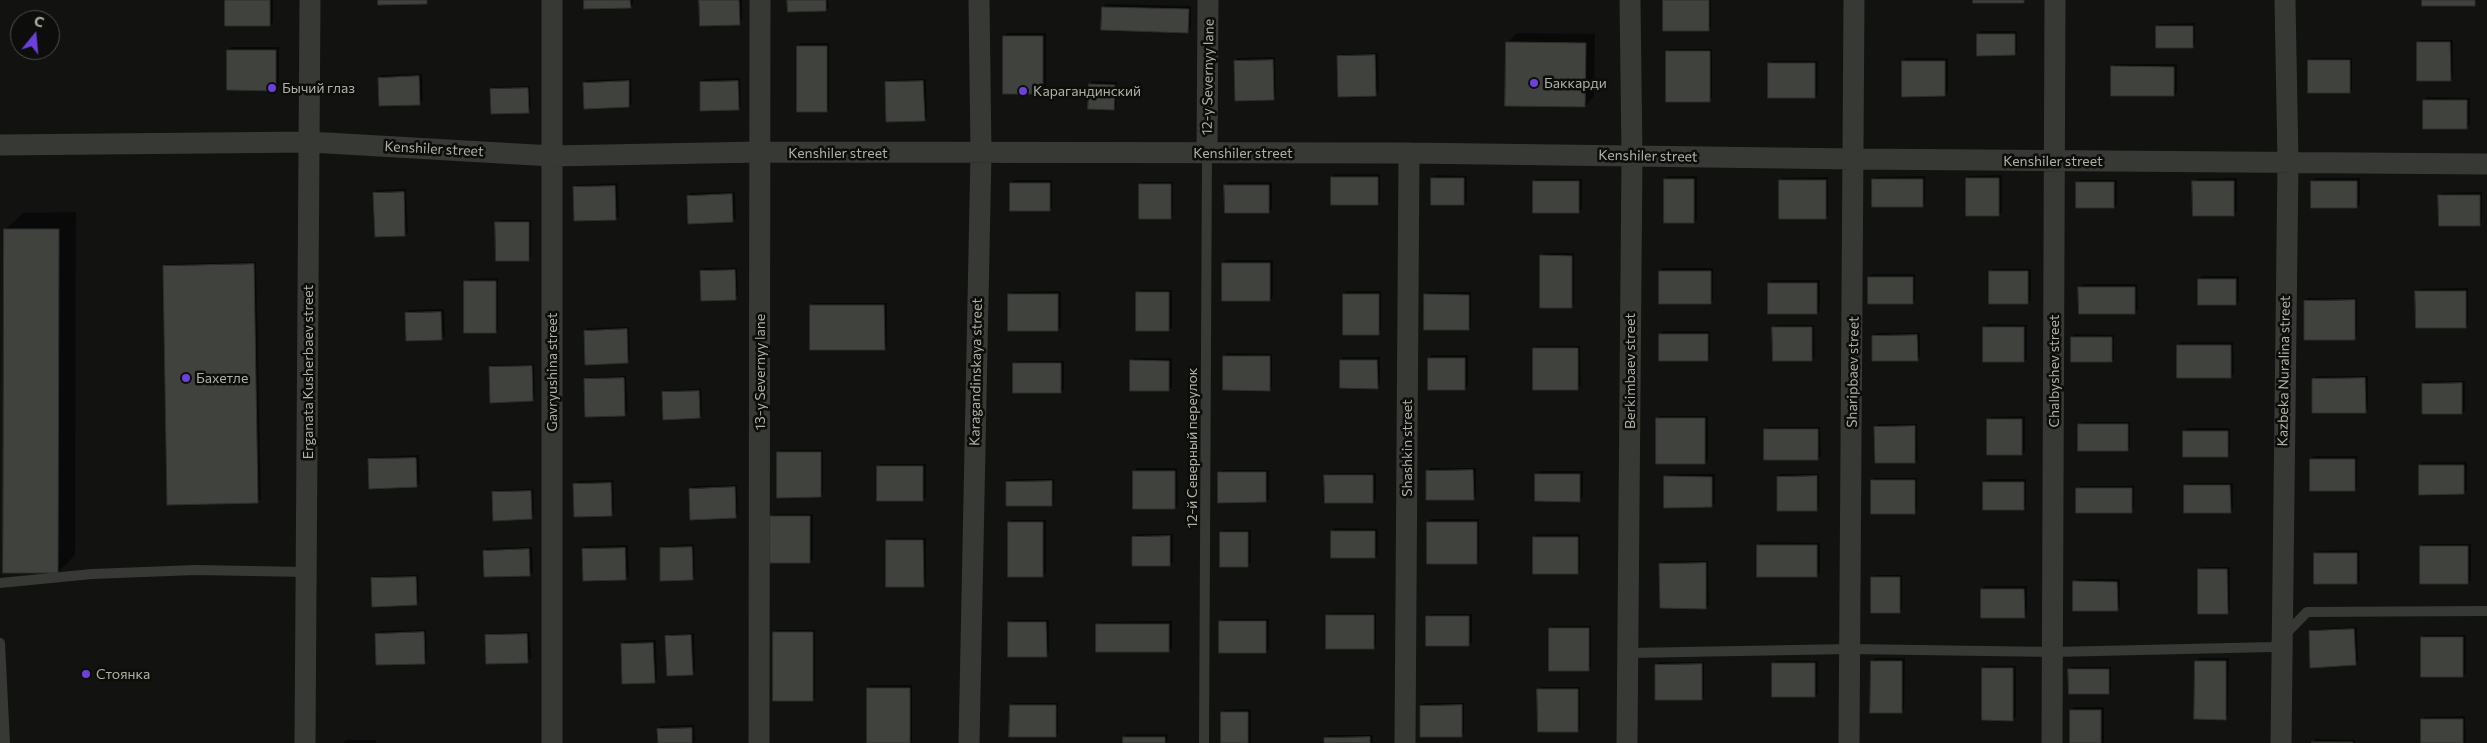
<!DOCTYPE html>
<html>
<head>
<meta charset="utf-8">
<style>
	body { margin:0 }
	#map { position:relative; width:2487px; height:743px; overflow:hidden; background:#121211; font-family:Commissioner,sans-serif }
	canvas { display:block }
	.north { position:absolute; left:10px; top:10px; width:50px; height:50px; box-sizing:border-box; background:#0d0d0c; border:1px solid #4d4f49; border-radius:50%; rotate:17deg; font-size:14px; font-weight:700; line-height:20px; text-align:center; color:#adb1a4 }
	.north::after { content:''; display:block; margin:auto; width:18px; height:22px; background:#6c40db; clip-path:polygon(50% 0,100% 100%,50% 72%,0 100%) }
</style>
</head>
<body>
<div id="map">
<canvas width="2487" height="743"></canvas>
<div class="north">С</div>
</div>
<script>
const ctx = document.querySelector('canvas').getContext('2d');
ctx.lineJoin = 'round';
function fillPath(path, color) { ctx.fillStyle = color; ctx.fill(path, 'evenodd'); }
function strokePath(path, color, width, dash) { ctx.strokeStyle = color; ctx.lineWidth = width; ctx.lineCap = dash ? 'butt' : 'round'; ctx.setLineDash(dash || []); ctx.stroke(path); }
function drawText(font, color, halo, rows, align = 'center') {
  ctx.font = font + ' Commissioner,sans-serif'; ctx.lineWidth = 5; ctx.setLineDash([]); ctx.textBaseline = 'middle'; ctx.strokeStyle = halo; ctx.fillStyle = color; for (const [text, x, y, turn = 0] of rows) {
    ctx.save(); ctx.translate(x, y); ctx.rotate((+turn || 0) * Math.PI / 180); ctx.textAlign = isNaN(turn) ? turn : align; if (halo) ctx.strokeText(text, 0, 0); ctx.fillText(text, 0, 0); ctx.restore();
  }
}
fillPath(new Path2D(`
	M227,0H273V22L270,25Z
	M585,0H633V4L630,7Z
	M700,0H742V21L739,24Z
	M789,0H828L829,7L826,10Z
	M1664,0H1711V27L1708,30Z
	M1106,4L1191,6V28L1188,31L1103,7Z
	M2195,23V44L2192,47L2157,26L2160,24Z
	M1981,31H2017V51L2014,54L1978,34Z
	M1007,33H1046V90L1043,92L1004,36Z
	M1517,33L1595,34L1594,96L1585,106L1507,43Z
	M2421,40H2453V77L2450,80L2418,43Z
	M801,43H829V108L826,111L798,46Z
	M231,47H279V86L276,89L228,50Z
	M1670,49H1712V97L1709,100L1667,52Z
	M1378,53L1379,91L1376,94L1338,57L1341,54Z
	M1275,57L1276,95L1273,98L1235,61L1238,58Z
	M1906,58H1948V92L1945,95L1903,61Z
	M2312,58H2352V89L2350,92L2309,61Z
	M1772,61H1818V94L1815,97L1769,64Z
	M2115,64H2177V92L2174,95L2112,67Z
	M422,74L423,100L420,103L379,78L382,75Z
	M740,78L741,106L738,109L701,82L704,79Z
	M631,79L632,103L629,106L584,83L587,80Z
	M926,79L927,117L924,120L886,83L889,80Z
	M1093,81L1117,82L1116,106L1113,109L1090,84Z
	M530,86L531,108L528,111L491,90L494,87Z
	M2427,97L2470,98V124L2467,127L2424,100Z
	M1335,174H1380V201L1377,204L1332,177Z
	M1435,175L1467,176V201L1464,204L1432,178Z
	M2002,175V212L1999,215L1967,178L1970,176Z
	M1668,176H1697V219L1694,222L1665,179Z
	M1925,176V203L1922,206L1873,180L1876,177Z
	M1828,177V215L1825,218L1780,181L1783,178Z
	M2237,178V211L2234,214L2194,182L2197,179Z
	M2315,178H2360V204L2357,207L2312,181Z
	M1537,179H1582V209L1579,212L1534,182Z
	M1014,180H1052V207L1050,210L1011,183Z
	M2080,180H2117V204L2114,207L2077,183Z
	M1143,182H1173V215L1170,218L1140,185Z
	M1229,182H1272V209L1269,212L1226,185Z
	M618,183L619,216L616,219L574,188L577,185Z
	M406,189L408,232L405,235L375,193L378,190Z
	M735,192L736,218L733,221L688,196L691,193Z
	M2482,192V222L2479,225L2440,196L2442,193Z
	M76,212L75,555L58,572L5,230L23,213Z
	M500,220H531V257L528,260L497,223Z
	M1544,253H1574V304L1571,307L1541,256Z
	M1226,260H1273V297L1270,300L1223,263Z
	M256,262L261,499L258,502L164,267L167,264Z
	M704,268H737L738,296L735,298L702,271Z
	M1663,268H1713V299L1710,302L1660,271Z
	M1993,269H2031V300L2028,303L1990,272Z
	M1872,274H1915V300L1913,303L1869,277Z
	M2202,276H2239V301L2236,304L2199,279Z
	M498,278V329L495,332L466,282L469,279Z
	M1772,280H1820V310L1817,313L1769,283Z
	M2083,284H2137L2138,309L2135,312L2080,287Z
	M2468,288V324L2466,326L2417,292L2420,289Z
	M1140,290H1172V327L1169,330L1138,293Z
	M1061,291V327L1058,330L1009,295L1012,292Z
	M1347,291H1381V330L1378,333L1344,294Z
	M1428,292H1471V326L1468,329L1425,295Z
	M2308,298H2357V335L2354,338L2305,301Z
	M814,303H887V346L884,349L811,306Z
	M444,309L445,336L442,339L406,313L409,310Z
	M1987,324L2027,325V358L2024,361L1984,327Z
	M1777,325H1814L1815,356L1812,359L1774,328Z
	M629,327L630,359L627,362L585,331L588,328Z
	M1663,331H1710V357L1707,360L1660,334Z
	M1876,333H1920V357L1917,360L1873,336Z
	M2075,334L2114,335V358L2112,361L2072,337Z
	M2181,342H2233L2234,374L2231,376L2178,345Z
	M1537,346H1580L1581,385L1578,388L1534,349Z
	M1227,353L1272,354V386L1269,389L1224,356Z
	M1432,355H1468V386L1465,389L1429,358Z
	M1344,357H1380V384L1377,387L1341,360Z
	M1134,358H1172V387L1169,389L1131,361Z
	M1017,361H1064V389L1061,392L1014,364Z
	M534,364L535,397L532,400L490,368L493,365Z
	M626,376L628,411L625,414L585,380L588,377Z
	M2317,376H2368V409L2365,412L2314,379Z
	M2426,381H2465V410L2462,413L2423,384Z
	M701,389L702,414L699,417L663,392L666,390Z
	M1660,416H1708V460L1705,463L1657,419Z
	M2025,416V451L2022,454L1988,420L1991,417Z
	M2082,422H2130V447L2127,449L2079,425Z
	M1879,424H1917L1918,459L1915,462L1876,427Z
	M1768,427H1820L1821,456L1818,459L1765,430Z
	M2187,428H2230V453L2227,456L2184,431Z
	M781,450H823V493L820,496L778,453Z
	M419,455L420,483L417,486L369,460L372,457Z
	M2314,456H2357V487L2354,490L2311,459Z
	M2423,462H2467V490L2464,493L2420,465Z
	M881,464H926V497L923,500L878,467Z
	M1137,468H1177L1178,504L1175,507L1134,471Z
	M1431,468H1476V496L1473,499L1428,471Z
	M1222,470H1269V498L1266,501L1219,472Z
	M1539,471H1583V497L1580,500L1536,474Z
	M1329,473H1376V499L1373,502L1326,476Z
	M1668,474H1715V503L1712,506L1665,477Z
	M1781,474H1819V507L1816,510L1778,477Z
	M1875,478H1917V510L1914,512L1872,481Z
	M1011,479H1054V502L1051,504L1008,482Z
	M1987,479H2026V506L2024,509L1984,482Z
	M613,480L614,512L611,515L575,484L578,481Z
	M2188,483H2233V509L2230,512L2185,486Z
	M737,485L738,514L735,517L691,489L694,486Z
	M2081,486H2134V508L2131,511L2078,489Z
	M533,489L534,515L531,518L493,493L496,490Z
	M774,514H813V559L810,562L771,517Z
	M1431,519H1479V559L1476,562L1428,522Z
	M1012,520H1046V573L1043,576L1009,523Z
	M1335,528L1378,529V554L1375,557L1332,531Z
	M1224,530H1251V562L1248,565L1221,533Z
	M1137,534H1173V562L1170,564L1134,537Z
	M1537,534H1580V570L1577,573L1534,537Z
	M890,538H926V583L923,586L887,541Z
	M1761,542L1820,543V573L1817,576L1758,545Z
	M694,544L695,576L692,579L661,548L664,546Z
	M2424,544H2471V580L2468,583L2421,546Z
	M628,545L629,576L626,579L583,549L586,546Z
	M532,547L533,572L530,575L485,551L487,548Z
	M2359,550L2360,580L2357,583L2315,554L2318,551Z
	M1664,561H1708L1709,604L1706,607L1661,564Z
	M2202,567H2230V610L2227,613L2199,570Z
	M418,575L419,601L416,604L372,579L375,576Z
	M1875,575H1902V609L1899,612L1872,578Z
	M2077,579H2120V607L2117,610L2074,582Z
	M1985,586H2027V614L2024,617L1982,589Z
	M1330,613H1376V645L1373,647L1327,616Z
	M1430,614H1472V642L1469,645L1427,617Z
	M1223,619H1269V649L1266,652L1220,622Z
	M1012,620H1049V652L1046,655L1009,623Z
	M1172,621V648L1169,650L1098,625L1100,622Z
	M1553,626H1591V667L1588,670L1550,629Z
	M2357,627L2358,661L2355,664L2310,632L2313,629Z
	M426,630L427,660L424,663L377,634L380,631Z
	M777,630H815V697L812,700L774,633Z
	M530,632L531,658L528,661L487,636L490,633Z
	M694,633L695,671L692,674L667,637L670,634Z
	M2425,635H2466V673L2463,676L2422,638Z
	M656,640L657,679L654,682L622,644L625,641Z
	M1875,658H1905L1904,709L1902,712L1872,661Z
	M2199,658H2229L2228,715L2225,718L2196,661Z
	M1776,661H1818V693L1815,696L1773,664Z
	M1659,662H1704V696L1701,699L1656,665Z
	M1986,666H2016V716L2013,719L1983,669Z
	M2073,667H2111V690L2108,693L2070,670Z
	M871,685H912V743H869L868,688Z
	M1542,687H1580V728L1577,731L1539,690Z
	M1014,703H1058V733L1055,736L1011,706Z
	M1424,703H1464V733L1461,736L1421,706Z
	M2074,707H2104V743H2071V710Z
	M1251,709V743H1222V713L1225,710Z
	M2465,716L2466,743H2422V719L2425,717Z
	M694,725L695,743H659L658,729L661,726Z
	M1127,734H1168L1167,743H1124V737Z
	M1328,735H1373V743H1325Z
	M2316,739L2355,740V743H2313Z
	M346,740H376V743H343Z`), '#0007');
const building = new Path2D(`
	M225,0H270V26H225Z
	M378,0H427V4L378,5Z
	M584,0H630L631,8L584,9Z
	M699,0H739L740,25L700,26Z
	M787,0H826V11L788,12Z
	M1663,0H1709V31H1663Z
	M1973,0H2024V3H1973Z
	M2422,0H2475V6H2422Z
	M1102,7L1189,9L1188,33L1101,30Z
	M2156,26H2193V48H2156Z
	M1977,34H2015V55L1977,56Z
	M1003,36H1043V94H1003Z
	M1506,42L1586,43L1585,107L1505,106Z
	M2417,42H2450L2451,81H2417Z
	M797,46H827V112H797Z
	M227,50H276V91L227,90Z
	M1666,51H1710V102H1666Z
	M1375,55L1376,96L1338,97L1337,56Z
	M1273,60L1274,100L1235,101L1234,61Z
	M2308,60H2350V93H2308Z
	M1902,61H1945V96L1902,97Z
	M1768,63H1815V98H1768Z
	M2111,66L2174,67V96H2111Z
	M419,76L420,105L379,106L378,78Z
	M629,81V107L584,109L583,83Z
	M738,81L739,110L700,111V82Z
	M923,81L925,121L886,122L885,82Z
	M1089,84L1115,85L1114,110L1088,109Z
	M528,88L529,113L491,114L490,89Z
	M2423,100H2467V129H2423Z
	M1331,177H1378V205H1331Z
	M1431,178H1464V205H1431Z
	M1966,178H1999V216H1966Z
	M1664,179H1694V223H1664Z
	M1872,179H1923V207H1872Z
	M1779,180H1826V219H1779Z
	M1533,181H1579V213H1533Z
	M2192,181H2234V216H2193Z
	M2311,181H2357V208H2311Z
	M2076,182H2114V208H2076Z
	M1010,183H1050V211H1010Z
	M1139,184H1171V219H1139Z
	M1224,185H1269V213H1225Z
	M615,186L616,220L574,221L573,187Z
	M404,192L405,236L375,237L373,193Z
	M732,194L733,222L688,224L687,196Z
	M2438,195H2480V226H2439Z
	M495,222H529V261H496Z
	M4,229H59L58,573H3Z
	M1540,255L1572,256V308H1540Z
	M1222,263H1270V301H1222Z
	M254,264L258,503L167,505L163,266Z
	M735,270L736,300L701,301L700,271Z
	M1659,271H1711V304H1659Z
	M1989,271H2028V304H1989Z
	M1868,277H1913V304H1868Z
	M2198,279H2236V305H2198Z
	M464,281H496V333H464Z
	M1768,283H1817V314H1768Z
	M2078,287H2135V314H2079Z
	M2415,291H2466V328H2416Z
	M1136,292H1169V331H1136Z
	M1008,294H1058V331H1008Z
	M1343,294H1379V335H1343Z
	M1424,294L1469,295V330H1424Z
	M2355,300V340H2304V301Z
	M810,305H884L885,350H810Z
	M441,312L442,340L406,341L405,313Z
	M1772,327H1812V361H1773Z
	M1983,327H2024V362H1983Z
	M627,329L628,363L585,365L584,331Z
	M1659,334H1708V361H1659Z
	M1917,335L1918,361H1872V336Z
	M2071,337H2112V362H2071Z
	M2177,345H2231V378H2177Z
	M1533,348H1578V390H1533Z
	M1223,356H1270V391L1223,390Z
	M1428,358H1465V390H1428Z
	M1130,360L1169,361V391H1130Z
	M1340,360H1377L1378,389L1340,388Z
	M1013,363H1061V393H1013Z
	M532,366L533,401L490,403L489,367Z
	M624,378L625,416L585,417L584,379Z
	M2365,378L2366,413H2312V379Z
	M2462,383V414H2422V384Z
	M699,391L700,418L663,420L662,392Z
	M1656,418H1705V464H1656Z
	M1987,419H2022V455H1987Z
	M2078,424H2128V451H2078Z
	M1915,426V463H1875L1874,427Z
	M1764,429H1818V460H1764Z
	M2183,431H2228V457H2183Z
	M777,452H821V497L777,498Z
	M416,458L417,487L369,489L368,459Z
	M2310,459H2355V491H2310Z
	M2419,465H2464V494L2419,495Z
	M877,466H923V501H877Z
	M1473,470L1474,500H1426V471Z
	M1133,471H1175V509H1133Z
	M1218,472H1266V502L1218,503Z
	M1535,474H1580V502L1535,501Z
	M1324,475H1373V503H1325Z
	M1664,476L1712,477V507L1664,508Z
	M1817,476V511H1777V477Z
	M1871,480H1915V514H1871Z
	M1052,481V506H1006V482Z
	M1983,482H2024V510H1983Z
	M611,483L612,516L574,517L573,484Z
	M2184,485H2230L2231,513H2184Z
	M735,487L736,518L690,520L689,489Z
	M2076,488H2132V513H2076Z
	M531,491L532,519L493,521L492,492Z
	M770,516H810V563H770Z
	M1008,522H1043V577H1008Z
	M1427,522H1477V564H1427Z
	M1331,531H1375V558H1331Z
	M1220,532H1248V567H1220Z
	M1170,536V566H1132V537Z
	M1533,537H1578V574H1533Z
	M886,540H923L924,587H886Z
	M1757,545H1817V577H1757Z
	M2420,546H2468V584H2420Z
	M692,547L693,580L660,581V548Z
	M625,548L626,580L583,581L582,549Z
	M529,549L530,576L484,577L483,551Z
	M2314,553H2357V584H2314Z
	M1706,563V609L1660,608L1659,564Z
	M2198,569H2227L2228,614H2198Z
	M416,577L417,605L372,607L371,578Z
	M1871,577H1900V613H1871Z
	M2073,581L2117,582L2118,611H2073Z
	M1981,589H2024L2025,618H1981Z
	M1326,615H1374V649H1326Z
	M1426,616H1469V646H1426Z
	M1219,621H1266V653H1219Z
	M1008,622H1046L1047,657H1008Z
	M1096,624H1169V652H1096Z
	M1549,628H1589V671H1549Z
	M2354,629L2356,665L2310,668L2309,631Z
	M424,632L425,664L376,665L375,634Z
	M773,632H813V701H773Z
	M527,634L528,663L486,664L485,635Z
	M691,635L693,675L667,676L665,636Z
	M2421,637H2463V677H2421Z
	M653,643L655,683L622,684L621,644Z
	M1871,661H1902V713H1870Z
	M2195,661H2226V720L2194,719Z
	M1772,663H1815V697H1772Z
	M1702,664V700H1655V665Z
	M1982,668H2013V721L1982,720Z
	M2068,669H2109V694H2069Z
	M867,688H910V743H867Z
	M1537,689H1578V732H1538Z
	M1010,705H1056V737H1009Z
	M1462,705V737H1420V706Z
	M2070,710H2101V743H2070Z
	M1221,712H1248V743H1221Z
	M2421,719H2463V743H2421Z
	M692,728V743H658L657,729Z
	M1123,737H1165V743H1123Z
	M1370,737V743H1324V738Z
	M2312,742H2353V743H2312Z`);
fillPath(building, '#40423e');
strokePath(building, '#2c2e2b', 1);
strokePath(new Path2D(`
	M0,583L92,574L196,570L306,572
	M0,643L5,743
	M1628,653L1850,649L2053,652L2273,647L2307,612L2487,611
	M1204,743L1207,153`), '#373935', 10);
strokePath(new Path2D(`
	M552,0V743
	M0,145L310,142L552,156L760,152L1409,153L1854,159L2487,164
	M1207,153L1208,0
	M305,743L310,0
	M759,743L760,0
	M969,743L981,153L979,0
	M1405,743L1409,153
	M1627,743L1632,156L1630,0
	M1849,743L1854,0
	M2052,743L2055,0
	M2281,743L2288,162L2285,0`), '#373935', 21);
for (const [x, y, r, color] of [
	[1534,83,5,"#6c40db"],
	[272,88,5,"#6c40db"],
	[1023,91,5,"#6c40db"],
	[186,378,5,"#6c40db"],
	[86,674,5,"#6c40db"]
]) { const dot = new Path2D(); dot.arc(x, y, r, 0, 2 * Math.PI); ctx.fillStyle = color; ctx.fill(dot); strokePath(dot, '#0d0d0c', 2); }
drawText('14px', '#adb1a4', '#0d0d0c', [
	["12-y Severnyy lane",1208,77,-89],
	["Kenshiler street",434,149,3],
	["Kenshiler street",838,153],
	["Kenshiler street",1243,153],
	["Kenshiler street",1648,156,1],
	["Kenshiler street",2053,161],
	["Berkimbaev street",1630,371,-90],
	["Chalbyshev street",2054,371,-90],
	["Kazbeka Nuralina street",2284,371,-89],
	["Erganata Kusherbaev street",308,372,-90],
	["Gavryushina street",552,372,-90],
	["13-y Severnyy lane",760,372,-90],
	["Karagandinskaya street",976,372,-89],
	["Sharipbaev street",1853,372,-89],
	["12-й Северный переулок",1192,448,-90],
	["Shashkin street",1407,448,-90]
]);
drawText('14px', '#adb1a4', '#0d0d0c', [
	["Баккарди",1544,83],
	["Бычий глаз",282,88],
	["Карагандинский",1033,91],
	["Бахетле",196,378],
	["Стоянка",96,674]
], 'left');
</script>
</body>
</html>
